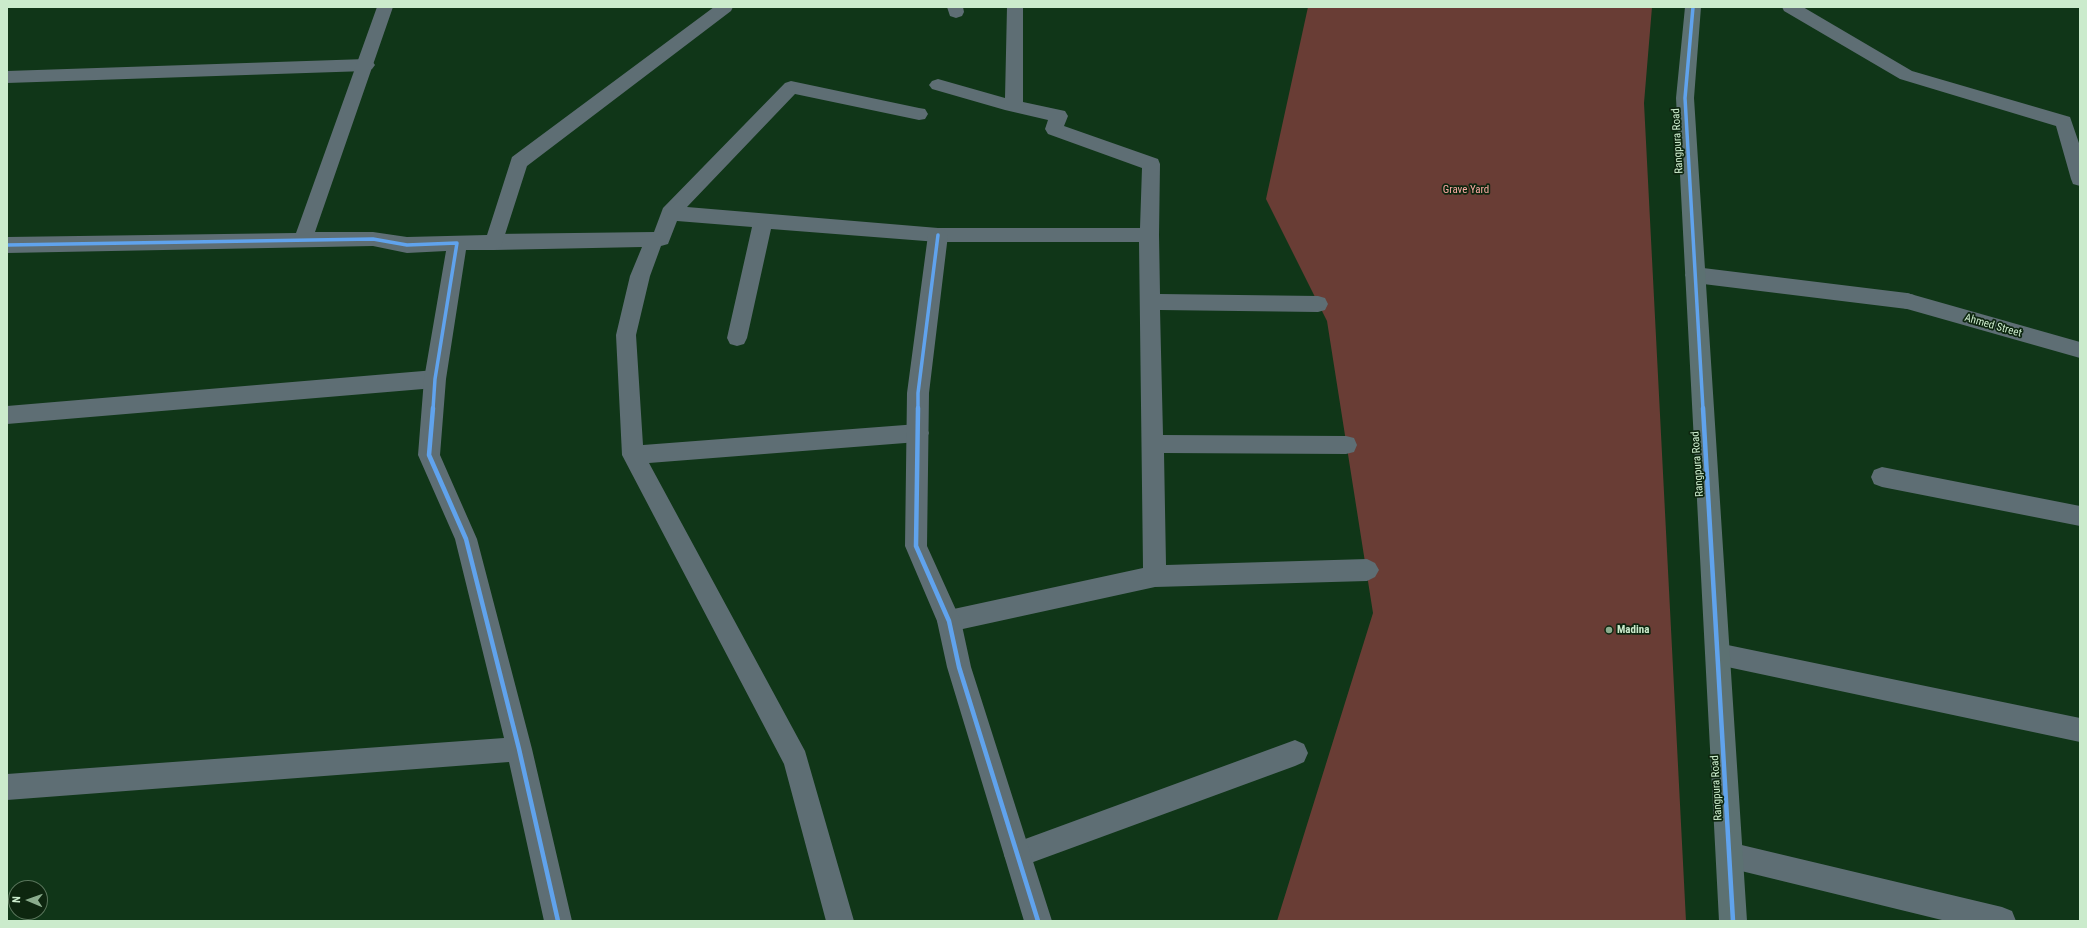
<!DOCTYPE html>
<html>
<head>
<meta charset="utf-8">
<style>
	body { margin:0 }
	#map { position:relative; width:2087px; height:928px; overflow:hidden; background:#103618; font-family:"Roboto Condensed",sans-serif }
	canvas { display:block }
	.frame { position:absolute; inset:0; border:8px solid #cbebcc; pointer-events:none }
	.north { position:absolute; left:8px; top:880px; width:40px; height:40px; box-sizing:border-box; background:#0d260f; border:1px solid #59755b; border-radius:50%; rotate:272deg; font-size:11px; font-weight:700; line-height:16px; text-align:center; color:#cbebcc }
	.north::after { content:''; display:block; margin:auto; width:14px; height:18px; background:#8aac8d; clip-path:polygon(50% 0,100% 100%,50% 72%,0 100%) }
</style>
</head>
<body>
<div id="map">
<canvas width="2087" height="928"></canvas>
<div class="frame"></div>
<div class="north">N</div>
</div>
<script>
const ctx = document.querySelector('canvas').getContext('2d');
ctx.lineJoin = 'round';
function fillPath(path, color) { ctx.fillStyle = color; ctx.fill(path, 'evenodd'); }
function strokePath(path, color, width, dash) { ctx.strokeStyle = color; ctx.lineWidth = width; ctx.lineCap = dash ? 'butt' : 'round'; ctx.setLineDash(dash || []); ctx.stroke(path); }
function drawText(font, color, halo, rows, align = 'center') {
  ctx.font = font + ' "Roboto Condensed",sans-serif'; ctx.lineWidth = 3.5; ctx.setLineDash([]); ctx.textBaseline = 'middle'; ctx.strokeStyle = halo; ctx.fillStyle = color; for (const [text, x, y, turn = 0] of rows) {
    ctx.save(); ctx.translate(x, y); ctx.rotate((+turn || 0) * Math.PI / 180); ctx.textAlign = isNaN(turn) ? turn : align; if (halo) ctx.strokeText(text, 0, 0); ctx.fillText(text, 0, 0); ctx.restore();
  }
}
fillPath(new Path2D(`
	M1308,7H1652L1644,103L1686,921H1277L1373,613L1327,321L1266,199Z`), '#693d35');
fillPath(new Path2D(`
	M947,7H963L964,12L962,16L956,18L950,16Z
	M1007,7H1023V102L1065,111L1068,116L1064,126L1158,159L1160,164L1159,235L1160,294L1318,296L1325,298L1328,304L1325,310L1318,312L1160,310L1163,435L1346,436L1354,438L1357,445L1354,452L1346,454L1164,453L1166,565L1367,559L1375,563L1379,570L1375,577L1367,581L1155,587L949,632L941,629L937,621L941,613L949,610L1143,568L1139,242H938L771,229L747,338L744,344L737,346L730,344L727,338L752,227L677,221L668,244L661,246L650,276L636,335L643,445L918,424L926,426L929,433L926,440L918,442L649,463L805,751L854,921H826L784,764L622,455L616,335L630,276L642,247L494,250L487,247L484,242L487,237L494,234L654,232L663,208L785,83L791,81L919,108L925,109L928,114L925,119L919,120L795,94L687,207L938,228H1140L1142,168L1048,134L1045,129L1048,120L1005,110L932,89L929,85L932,81L938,79L1005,98Z
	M1782,7H1803L1912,71L2070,117L2080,146V186L2073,184L2071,179L2056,126L1900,79L1784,11Z
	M366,59L372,61L375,65L372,69L366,71L7,83V71Z
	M1695,267L1907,293L1914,295L1917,301L1914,307L1907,309L1695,283L1688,281L1685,275L1688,269Z
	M435,370L442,373L446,379L442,385L435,388L7,424V406Z
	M1882,467L2080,506V526L1882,487L1874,484L1871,477L1874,470Z
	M1295,740L1304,744L1308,753L1304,762L1295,766L1017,868L1008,864L1004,855L1008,846L1017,842Z
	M1729,842L2002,907L2012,911L2016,921H1946L1729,868L1720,864L1716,855L1720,846Z`), '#5e6e74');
fillPath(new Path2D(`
	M377,7H393L315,232H373L407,237L487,235L512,157L714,7H733L731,11L527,166L501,247L494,250H466L446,379L440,455L477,539L532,749L572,921H544L509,762L7,800V774L504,738L455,539L418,455L424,379L446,251L407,253L373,246L7,253V237L296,233Z
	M938,228L945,230L948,235L929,393L927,546L961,621L971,667L1052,921H1024L947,667L937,621L905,546L907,393L928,235L931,230Z
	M1907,293L2080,342V358L1900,307L1897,301L1900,295Z
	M1718,643L2080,718V742L1718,665L1709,662L1706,654L1709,646Z`), '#5e6e74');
fillPath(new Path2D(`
	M1685,7H1701L1694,98L1747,921H1719L1676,98Z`), '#5c7172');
strokePath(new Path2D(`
	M1693,7L1685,98L1703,409
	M7,245L373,239L407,245L457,243L435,379L433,409
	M918,409V393L938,235`), '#60a3ed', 3.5);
strokePath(new Path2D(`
	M433,408L429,455L466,539L519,749L558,921
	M918,408L916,546L949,621L959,667L1038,921
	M1703,408L1733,921`), '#60a3ed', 4.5);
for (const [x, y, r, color] of [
	[1609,630,4,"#8aac8d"]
]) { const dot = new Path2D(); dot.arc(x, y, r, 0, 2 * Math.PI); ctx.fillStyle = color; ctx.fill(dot); strokePath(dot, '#0d260f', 1.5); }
drawText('11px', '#cbebcc', '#0d260f', [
	["Rangpura Road",1678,141,-93],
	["Ahmed Street",1993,326,16],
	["Rangpura Road",1698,464,-94],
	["Rangpura Road",1717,788,-93]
]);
drawText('11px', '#faaaa3', '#0d260f', [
	["Grave Yard",1466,190]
]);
drawText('bold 11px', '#cbebcc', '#0d260f', [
	["Madina",1617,630]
], 'left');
</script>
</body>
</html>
